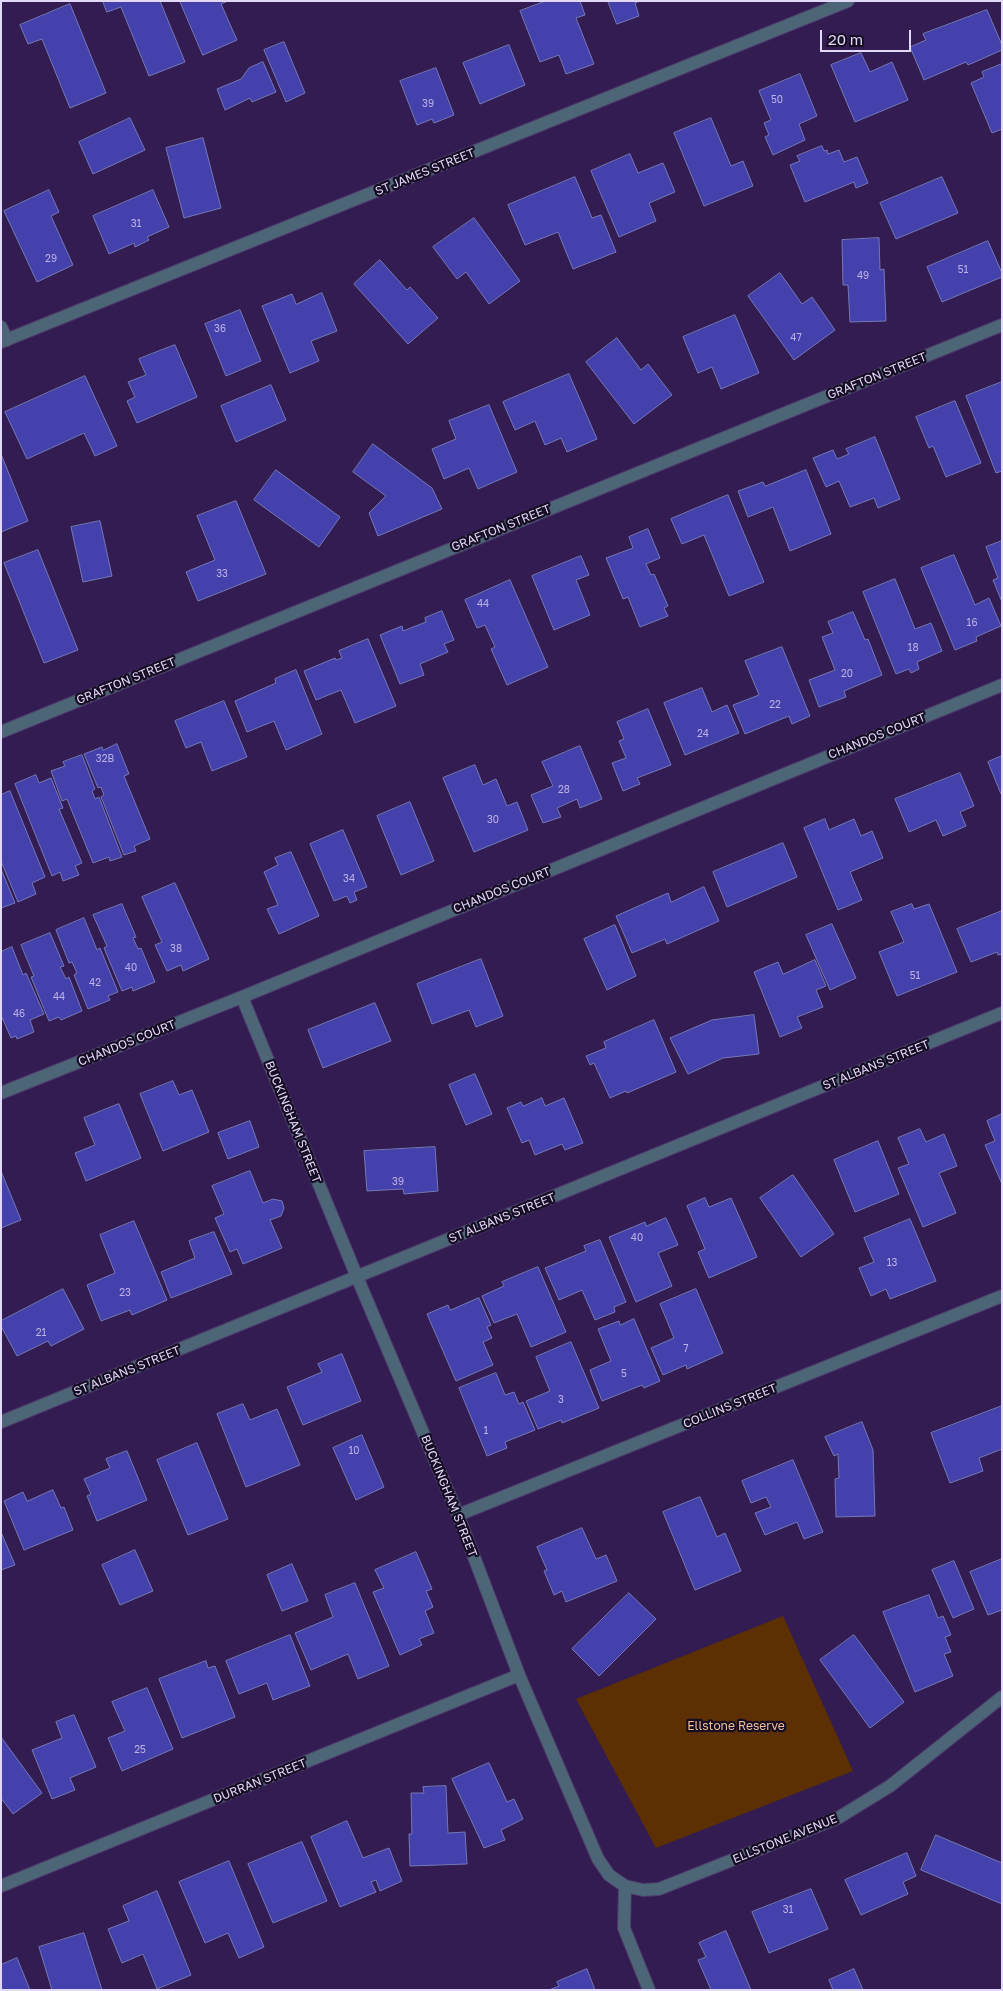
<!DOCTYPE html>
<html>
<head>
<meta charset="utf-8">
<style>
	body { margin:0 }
	#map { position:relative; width:1003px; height:1991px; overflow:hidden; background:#321c51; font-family:"Golos Text",sans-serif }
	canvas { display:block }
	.frame { position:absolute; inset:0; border:2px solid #e2d8f9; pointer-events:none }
	.scale { position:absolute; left:820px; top:30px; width:91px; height:22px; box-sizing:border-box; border:2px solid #e2d8f9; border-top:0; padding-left:6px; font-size:15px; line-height:18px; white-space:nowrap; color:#e2d8f9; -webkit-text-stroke:4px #160d24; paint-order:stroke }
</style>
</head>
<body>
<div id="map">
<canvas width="1003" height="1991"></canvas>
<div class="frame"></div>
<div class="scale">20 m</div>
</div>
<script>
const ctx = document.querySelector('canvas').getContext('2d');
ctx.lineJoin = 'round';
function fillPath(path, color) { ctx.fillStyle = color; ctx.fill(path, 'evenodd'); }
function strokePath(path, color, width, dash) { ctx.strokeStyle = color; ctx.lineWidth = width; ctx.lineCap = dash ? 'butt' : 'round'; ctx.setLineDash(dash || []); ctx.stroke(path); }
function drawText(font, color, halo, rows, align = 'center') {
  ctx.font = font + ' "Golos Text",sans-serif'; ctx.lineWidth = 4.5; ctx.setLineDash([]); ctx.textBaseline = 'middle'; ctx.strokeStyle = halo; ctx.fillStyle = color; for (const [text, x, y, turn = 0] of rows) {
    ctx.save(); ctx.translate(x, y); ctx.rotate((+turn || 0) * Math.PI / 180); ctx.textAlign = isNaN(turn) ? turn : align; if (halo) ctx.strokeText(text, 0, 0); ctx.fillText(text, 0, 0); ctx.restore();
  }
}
fillPath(new Path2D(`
	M783,1616L853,1771L656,1848L576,1699Z`), '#5c3002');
const building = new Path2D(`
	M103,1H160L185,62L149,76L121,7L107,12Z
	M180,1H228L221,4L237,40L203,55Z
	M546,1H580L585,15L576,18L594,64L566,74L559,55L540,62L520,11Z
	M608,1H640L635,3L639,16L617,24Z
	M70,4L106,93L70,108L42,39L28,44L20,25Z
	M987,10L1002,45V50L968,65L966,62L924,80L910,47L926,40L923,34Z
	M284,42L305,93L286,102L264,50Z
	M509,45L525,85L480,104L463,63Z
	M861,53L870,72L892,62L908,100L855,122L831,65Z
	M263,62L276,92L252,102L250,98L225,110L217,89L241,79L249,68Z
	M1002,64V129L992,133L971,83L984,77L982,72Z
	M436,68L454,115L434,123L432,119L417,125L400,81Z
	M800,74L817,116L799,124L805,140L773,155L765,137L769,135L764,123L771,120L759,91Z
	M130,118L145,150L93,174L79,142Z
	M711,118L731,166L743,161L753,186L704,206L674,133Z
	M203,138L221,208L184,218L166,148Z
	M822,146L824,151L827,150L828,154L839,150L844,162L857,157L868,183L856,188L854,182L805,202L790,165L800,161L797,156Z
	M630,154L638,173L663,163L675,192L649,203L656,221L619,237L591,171Z
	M575,177L592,218L601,215L616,252L573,269L558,232L525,245L508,205Z
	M942,177L958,213L896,239L880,203Z
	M49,190L59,212L51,216L73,265L37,282L4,211Z
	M153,190L169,227L147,237L149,240L135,247L134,243L109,254L93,216Z
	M474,218L520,281L489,304L466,272L457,279L433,247Z
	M879,238L880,270L884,269L886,321L850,322L848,285H843L842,240Z
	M988,241L1002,273V277L942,302L927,267Z
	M380,260L407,290L410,287L438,318L408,344L354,284Z
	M780,273L802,304L812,297L835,330L794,360L748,296Z
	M322,293L337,331L311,341L319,361L290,373L262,306L292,294L296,304Z
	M240,310L261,361L226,376L205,324Z
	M735,315L759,373L721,389L712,367L698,373L683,337Z
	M617,338L641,370L648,364L672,395L634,424L586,362Z
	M175,345L197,397L137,423L127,401L135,397L128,382L146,375L139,359Z
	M569,374L597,439L567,452L561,438L545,445L535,421L515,430L503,402Z
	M85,376L117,446L95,456L84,433L27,459L5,412Z
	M1002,382V471L996,473L966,396Z
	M271,385L286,420L236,442L221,406Z
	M955,401L981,463L946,477L933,446L929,448L916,417Z
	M489,405L517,472L478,489L469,468L444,479L432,449L456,439L449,421Z
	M875,437L900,499L878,508L874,498L850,507L839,481L826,487L813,458L833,450L837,459L849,454L846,449Z
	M373,444L432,488L442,509L378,536L369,513L386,496L353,472Z
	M1,454L28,521L1,532Z
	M276,470L340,517L319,547L254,500Z
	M806,470L831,534L790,551L773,507L748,517L738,491L763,482L765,486Z
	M728,495L764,582L729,596L704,535L682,544L671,519Z
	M236,501L266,574L198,601L186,572L215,560L197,516Z
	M100,521L112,576L83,582L71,527Z
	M648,529L660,558L646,564L651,575L654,574L668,606L664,608L668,616L640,627L628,597L623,599L606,558L633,548L629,537Z
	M1002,541V602L993,580L998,578L986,547Z
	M38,550L78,650L44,663L4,563Z
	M954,555L975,605L989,598L1001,626L976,637L977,641L955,650L921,568Z
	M581,556L589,575L576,580L590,615L554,630L532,576Z
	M895,579L915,629L931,623L942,651L917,662L919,669L911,673L909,669L896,674L863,592Z
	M510,580L548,667L507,685L491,649L495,647L485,625L477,628L465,600Z
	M442,611L454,640L444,644L448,652L420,664L424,675L400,684L380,635L402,626L403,631L426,622L425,618Z
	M853,612L865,640L868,639L882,675L844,691L846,697L819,707L809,680L835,670L822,637L833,633L828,622Z
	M368,639L396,706L355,723L341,690L316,700L304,671L335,658L336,660L342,658L339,651Z
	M782,647L810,716L792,724L789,716L745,734L733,705L759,695L745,661Z
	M296,670L322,734L286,750L274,721L247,732L235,701L276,683L275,679Z
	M702,688L712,712L727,705L739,733L685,755L664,703Z
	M224,701L247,757L212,771L201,742L186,748L175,721Z
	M648,709L671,765L637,778L640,784L623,791L612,763L626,758L619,741L624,739L617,722Z
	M117,744L129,774L124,776L150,839L134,846L136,851L124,855L101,797L104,795L101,787L98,788L84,754L102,747L103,750Z
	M580,746L602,799L580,808L577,799L557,808L561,817L543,823L531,795L553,786L542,762Z
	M82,755L95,789L92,791L95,799L99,797L122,857L110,861L109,857L93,863L67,799L62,801L51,771L65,766L63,762Z
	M1002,756V794H1001L988,762Z
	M475,765L483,785L496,779L507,806L517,802L528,830L474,852L443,778Z
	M960,773L974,806L960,812L966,826L943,836L936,820L909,832L895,799Z
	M36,775L39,783L51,778L63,808L59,809L82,863L75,866L79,875L63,881L60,872L52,876L15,784Z
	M10,791L45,877L32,883L36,894L18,902L1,861V795Z
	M410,802L434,861L401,875L377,816Z
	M825,819L829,830L854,819L861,836L872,831L883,858L850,872L862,900L838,910L804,828Z
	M343,830L367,887L354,892L357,900L350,903L347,896L334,901L310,844Z
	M783,843L797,877L727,907L713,872Z
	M291,852L319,916L279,934L267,909L278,905L264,872L278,865L275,858Z
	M1,869L15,903L1,908Z
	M175,883L209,959L183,971L181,965L167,971L155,945L162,942L142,897Z
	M704,887L719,921L667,944L665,939L632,953L616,916L668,893L671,902Z
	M122,904L136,937L133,938L138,949L141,948L155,982L133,991L132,987L122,991L104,948L107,946L93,915Z
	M912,904L914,909L929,904L957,972L897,996L879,952L904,942L891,912Z
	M1002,911V954L998,955L997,952L971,962L957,929Z
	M84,918L97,950L100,948L118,992L108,996L110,1000L88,1009L74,975L77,973L72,962L69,963L56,930Z
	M832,924L856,978L830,990L806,935Z
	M615,925L636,976L607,990L584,939Z
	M50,933L64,966L60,967L66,979L69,977L82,1011L61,1020L59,1017L49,1021L31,977L34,976L21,945Z
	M12,947L23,975L26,973L44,1014L30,1020L34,1032L17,1039L16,1036L11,1038L1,1015V952Z
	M481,959L503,1016L476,1027L469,1010L432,1024L417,984Z
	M815,960L826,986L816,990L823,1007L797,1017L802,1028L780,1037L754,972L778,962L783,974Z
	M375,1003L391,1041L323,1068L308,1030Z
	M754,1015L759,1054L723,1058L688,1074L670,1038L712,1020Z
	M654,1020L676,1072L627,1093L626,1091L610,1098L594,1063L590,1065L586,1056L606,1048L604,1042Z
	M475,1074L492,1114L466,1125L449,1085Z
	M173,1081L179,1095L192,1090L209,1132L163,1151L140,1094Z
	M542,1098L545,1106L564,1098L583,1143L565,1150L562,1144L535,1155L529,1140L522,1143L507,1108L521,1102L523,1106Z
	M119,1104L141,1158L86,1181L75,1153L95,1145L84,1118Z
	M1002,1114V1184L985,1145L995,1141L987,1121Z
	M250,1121L259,1147L228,1159L218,1133Z
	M920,1129L926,1142L944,1134L957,1166L939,1173L956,1213L923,1227L898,1168L909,1164L898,1138Z
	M878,1141L899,1194L855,1212L834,1160Z
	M435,1147L438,1191L404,1194L403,1189L367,1191L364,1151Z
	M1,1171L21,1220L1,1228Z
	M250,1171L263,1203L273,1199L282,1201L284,1208L281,1216L270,1220L282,1248L243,1264L237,1249L230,1252L215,1218L224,1214L212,1186Z
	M793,1175L834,1234L801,1257L760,1198Z
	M705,1198L709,1207L731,1198L757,1257L709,1278L698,1252L705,1249L687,1206Z
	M666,1218L678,1245L658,1253L672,1286L636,1302L609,1237L645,1222L646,1226Z
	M910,1219L936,1281L890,1299L886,1289L871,1296L859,1268L874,1262L864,1238Z
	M134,1221L167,1300L132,1315L130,1310L101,1321L87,1285L115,1273L100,1235Z
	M214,1232L232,1274L171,1298L161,1272L195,1258L189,1241Z
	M600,1240L626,1302L614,1307L615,1312L595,1320L582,1290L559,1300L545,1268L586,1251L584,1246Z
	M538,1267L566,1332L531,1347L517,1314L494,1323L482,1296L504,1286L502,1282Z
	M63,1289L84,1329L51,1346L48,1341L17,1356L1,1326V1321Z
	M696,1289L723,1353L687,1369L686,1365L663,1375L651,1348L674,1338L660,1304Z
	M479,1298L491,1325L487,1327L492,1338L483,1342L493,1365L456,1381L427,1314L448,1305L450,1310Z
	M634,1319L660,1381L644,1388L642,1385L602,1401L590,1370L611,1361L598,1329L619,1321L620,1325Z
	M571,1342L599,1408L562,1423L561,1420L538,1429L526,1401L550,1391L536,1357Z
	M342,1354L361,1401L303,1425L287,1387L322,1372L318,1364Z
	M496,1373L505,1395L514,1392L519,1404L523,1402L535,1430L505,1442L507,1448L487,1456L459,1388Z
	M243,1404L250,1420L277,1409L300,1465L246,1487L217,1414Z
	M1002,1406V1449L979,1458L983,1471L950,1483L931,1433Z
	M862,1422L873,1450L875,1516L836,1517L835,1479L839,1478L838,1454L834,1456L825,1437Z
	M362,1435L384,1487L356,1500L333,1448Z
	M197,1443L228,1519L188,1535L157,1460Z
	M127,1451L147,1500L97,1521L87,1496L91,1494L84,1479L110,1468L106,1459Z
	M793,1460L823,1532L804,1539L797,1522L765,1535L755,1513L771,1507L766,1497L751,1503L742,1481Z
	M53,1490L61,1508L64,1507L73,1530L24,1550L4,1501L23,1492L27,1501Z
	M700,1497L717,1537L725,1533L741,1571L695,1590L663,1512Z
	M582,1528L596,1559L606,1555L617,1581L566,1602L562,1591L554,1595L544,1571L547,1570L537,1547Z
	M1,1532L15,1565L1,1570Z
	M135,1550L153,1591L120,1605L102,1565Z
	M416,1552L432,1589L426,1591L433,1607L425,1611L434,1633L419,1639L422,1645L400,1655L373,1592L384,1588L375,1570Z
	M1002,1559V1610L988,1615L970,1572Z
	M954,1561L974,1609L953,1618L932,1570Z
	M292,1564L308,1601L282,1611L267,1575Z
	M355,1583L389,1666L358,1679L348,1654L311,1670L295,1633L333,1617L325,1595Z
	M629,1593L656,1619L599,1676L572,1649Z
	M929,1595L938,1618L943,1616L951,1635L945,1637L951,1652L944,1654L953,1676L915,1692L883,1612Z
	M290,1635L310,1686L273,1700L267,1683L239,1694L226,1661Z
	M854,1635L904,1702L870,1728L820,1660Z
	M206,1661L208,1668L215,1666L235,1717L182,1738L159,1679Z
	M147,1688L173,1749L122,1771L108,1738L125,1731L112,1702Z
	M74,1715L96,1767L70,1778L75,1790L52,1799L32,1750L62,1738L56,1722Z
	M1,1737L42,1793L13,1814L1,1798Z
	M489,1763L507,1802L514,1799L523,1819L501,1830L505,1840L484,1848L452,1779Z
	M446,1786L448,1833L465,1832L467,1864L410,1866L409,1834H412L411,1793H424L423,1787Z
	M347,1821L363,1858L389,1848L402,1881L380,1891L376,1880L371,1882L376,1892L340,1907L311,1837Z
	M936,1835L1002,1863V1904L921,1870Z
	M302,1842L327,1901L273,1923L248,1864Z
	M907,1853L916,1876L903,1882L908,1894L861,1915L845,1880Z
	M229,1861L264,1947L239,1958L228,1933L205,1943L179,1882Z
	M811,1889L828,1929L769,1953L752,1912Z
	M157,1891L191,1975L157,1989L143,1954L122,1963L108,1929L129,1921L123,1906Z
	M726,1931L751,1990H711L698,1960L706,1957L699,1943Z
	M84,1933L102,1990H52L39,1947Z
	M17,1958L30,1990H1V1965Z
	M587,1969L595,1990H549L559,1986L557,1982Z
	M854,1969L863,1990H833L829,1980Z`);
fillPath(building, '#4541ac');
strokePath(building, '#7479b6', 1);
const street = new Path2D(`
	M1,327L7,340
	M1,342L848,1
	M1,732L1002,325
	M242,997L357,1277L458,1515L519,1675L598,1859L609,1875L625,1886L624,1928L649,1990
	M1,1093L242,997L1002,685
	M1,1422L1002,1013
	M458,1515L1002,1296
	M1,1886L519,1675
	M625,1886L643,1890L659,1889L838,1818L890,1786L1002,1697`);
strokePath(street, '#4e3a6c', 14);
strokePath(street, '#4c6677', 12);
drawText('10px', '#bbb2e6', null, [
	["50",777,100],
	["39",428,104],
	["31",136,224],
	["29",51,259],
	["51",963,270],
	["49",863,276],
	["36",220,329],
	["47",796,338],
	["33",222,574],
	["44",483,604],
	["16",972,623],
	["18",913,648],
	["20",847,674],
	["22",775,705],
	["24",703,734],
	["32B",105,759],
	["28",564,790],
	["30",493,820],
	["34",349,879],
	["38",176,949],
	["40",131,968],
	["51",915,976],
	["42",95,983],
	["44",59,997],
	["46",19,1014],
	["39",398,1182],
	["40",637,1238],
	["13",892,1263],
	["23",125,1293],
	["21",41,1333],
	["7",686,1349],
	["5",624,1374],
	["3",561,1400],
	["1",486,1431],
	["10",354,1451],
	["25",140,1750],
	["31",788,1910]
]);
drawText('12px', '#e2d8f9', '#160d24', [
	["ST JAMES STREET",425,172,-22],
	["GRAFTON STREET",877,376,-22],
	["GRAFTON STREET",501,528,-22],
	["GRAFTON STREET",126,681,-22],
	["CHANDOS COURT",877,736,-22],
	["CHANDOS COURT",502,890,-22],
	["CHANDOS COURT",127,1043,-22],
	["ST ALBANS STREET",876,1065,-22],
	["BUCKINGHAM STREET",293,1122,68],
	["ST ALBANS STREET",502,1218,-22],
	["ST ALBANS STREET",127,1371,-22],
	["COLLINS STREET",730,1406,-22],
	["BUCKINGHAM STREET",449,1496,68],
	["DURRAN STREET",260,1781,-22],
	["ELLSTONE AVENUE",785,1839,-22]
]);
drawText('12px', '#f1bf98', '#160d24', [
	["Ellstone Reserve",736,1726]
]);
</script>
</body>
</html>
